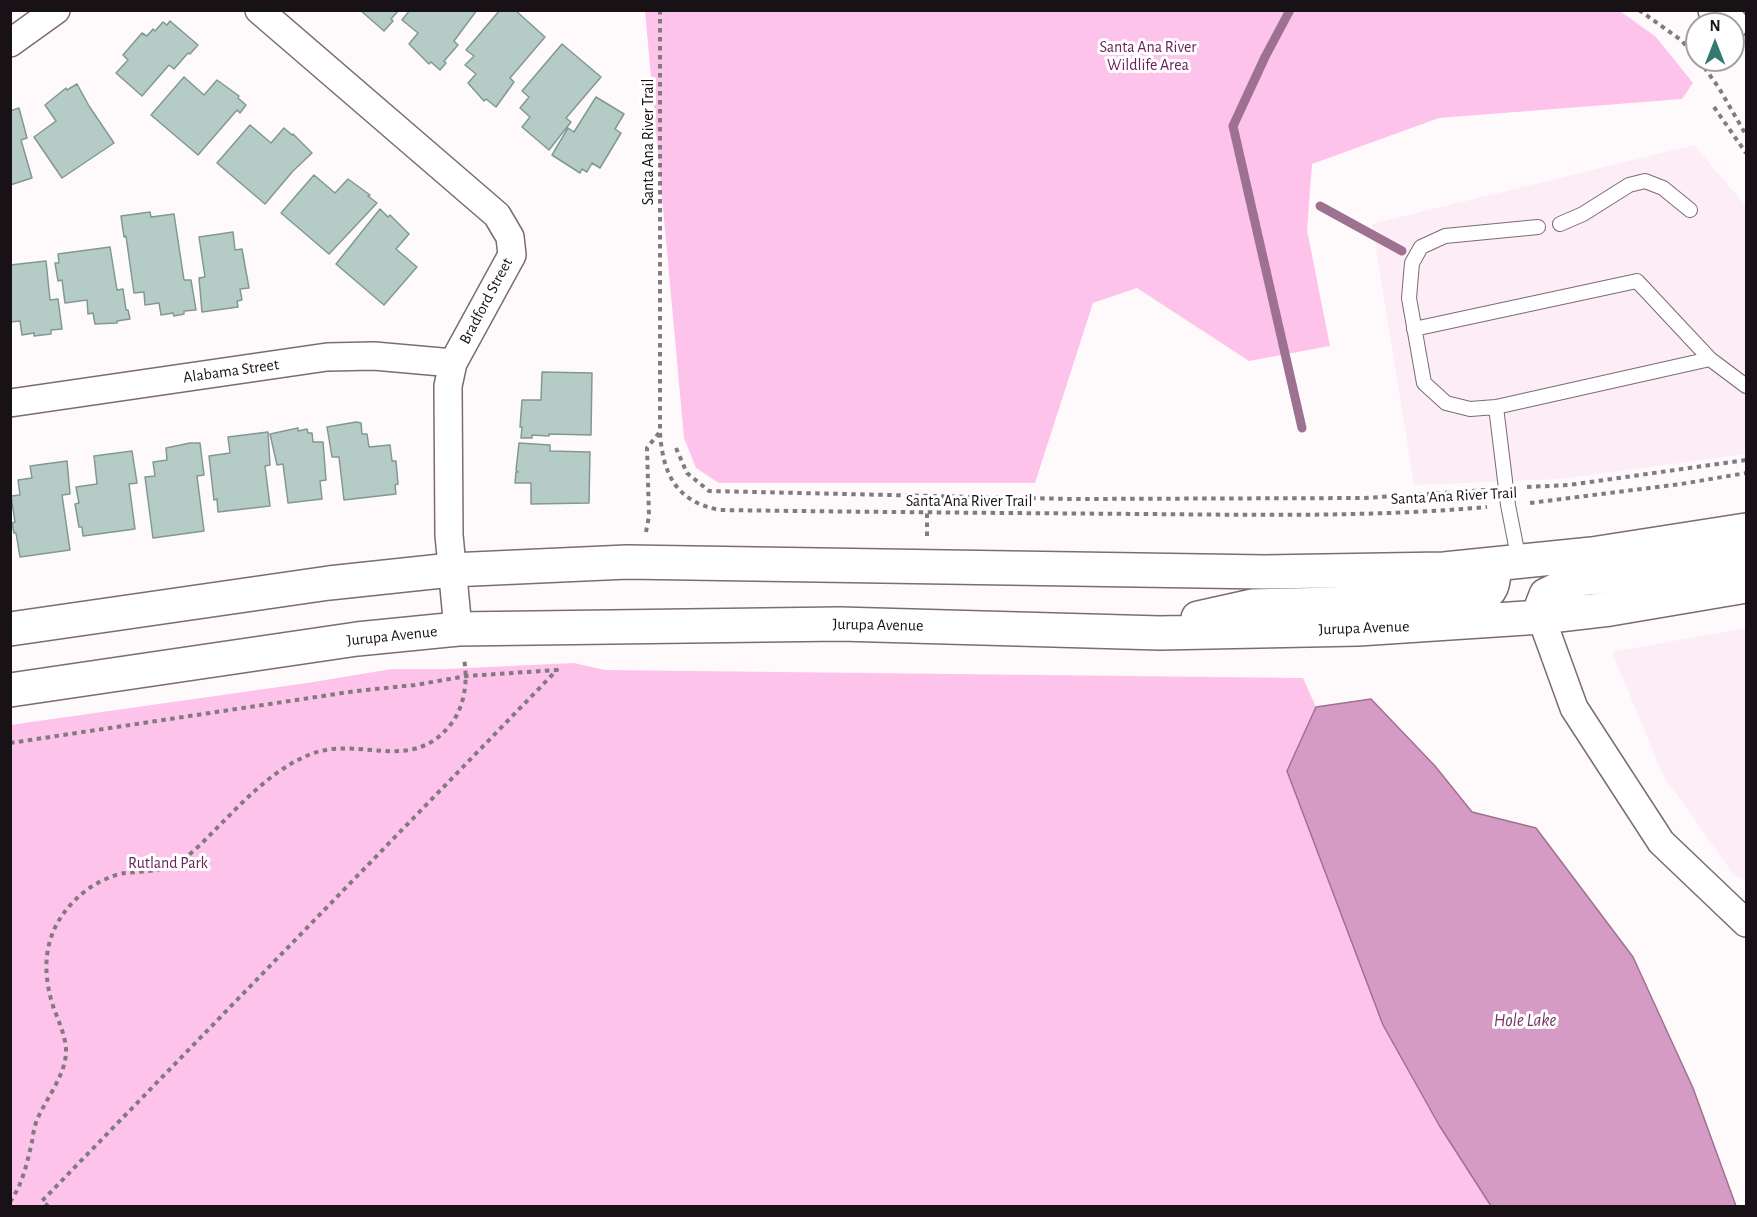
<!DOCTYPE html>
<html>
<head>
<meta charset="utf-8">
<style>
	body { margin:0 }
	#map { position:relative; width:1757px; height:1217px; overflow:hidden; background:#fefafc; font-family:"Alegreya Sans",sans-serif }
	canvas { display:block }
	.frame { position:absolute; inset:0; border:12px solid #181216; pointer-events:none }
	.north { position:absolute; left:1685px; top:12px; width:60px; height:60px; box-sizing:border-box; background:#fff; border:2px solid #a3a0a2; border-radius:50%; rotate:0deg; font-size:16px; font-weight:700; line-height:24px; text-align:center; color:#181216 }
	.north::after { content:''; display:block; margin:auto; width:21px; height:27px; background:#34796d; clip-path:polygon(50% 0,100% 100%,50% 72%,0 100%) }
</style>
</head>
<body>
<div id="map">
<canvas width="1757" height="1217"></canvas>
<div class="frame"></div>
<div class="north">N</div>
</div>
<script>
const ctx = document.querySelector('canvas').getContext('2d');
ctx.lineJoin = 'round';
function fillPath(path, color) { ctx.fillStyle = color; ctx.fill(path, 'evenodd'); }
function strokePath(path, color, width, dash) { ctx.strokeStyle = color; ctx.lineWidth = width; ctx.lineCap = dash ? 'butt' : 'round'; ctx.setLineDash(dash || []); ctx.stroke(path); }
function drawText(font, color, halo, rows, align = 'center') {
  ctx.font = font + ' "Alegreya Sans",sans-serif'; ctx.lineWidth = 6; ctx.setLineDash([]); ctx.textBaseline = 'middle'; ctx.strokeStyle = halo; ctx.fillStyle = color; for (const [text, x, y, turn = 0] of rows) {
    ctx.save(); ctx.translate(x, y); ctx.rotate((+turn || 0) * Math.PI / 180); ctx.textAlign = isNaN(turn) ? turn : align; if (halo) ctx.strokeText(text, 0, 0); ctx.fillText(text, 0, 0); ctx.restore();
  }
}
fillPath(new Path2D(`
	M1694,145L1746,206V454L1561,479L1414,485L1372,224Z
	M1746,628V882L1733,874L1663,775L1612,652Z`), '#fdedf7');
fillPath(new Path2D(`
	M645,11H1620L1656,37L1693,83L1682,99L1439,118L1312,164L1307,230L1330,346L1249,361L1137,288L1093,303L1035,483H719L696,468L684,438Z
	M574,663L605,670L1303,678L1316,707L1287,772L1318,850L1439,1125L1491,1206H11L10,725L307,683L392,669H446Z`), '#fec3eb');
const water = new Path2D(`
	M1371,699L1435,766L1472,812L1536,828L1633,957L1693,1088L1736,1206H1491L1439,1125L1383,1025L1287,771L1316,707Z`);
fillPath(water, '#d69bc4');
strokePath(water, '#9d7290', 1.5);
strokePath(new Path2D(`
	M1290,10L1265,57L1233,126L1302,428
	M1320,206L1402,251`), '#9d7290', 9);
const building = new Path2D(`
	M360,10H399L391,19L393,21L384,31Z
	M410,10H477L454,41L458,45L444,61L446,63L440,70L431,62L429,64L409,44L418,33L402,20Z
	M500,10H515L545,37L510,78L514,82L496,107L486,99L484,101L468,83L476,74L465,65L474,56L466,50Z
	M170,21L198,45L190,54L188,53L174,69L169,65L142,96L116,73L128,60L123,55L142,33L147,36L153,29L155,31L163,22L167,25Z
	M562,44L601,77L566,118L571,122L549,150L522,127L530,117L520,108L529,97L522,91Z
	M184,77L204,95L217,80L239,96L238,98L246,105L240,113L237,110L198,155L151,115Z
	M77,84L89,106L114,143L62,178L34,137L56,121L45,105L66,88L67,90Z
	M596,97L624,114L615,129L621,133L600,168L592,163L587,172L582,169L580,173L552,155L568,128L574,132Z
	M19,108L27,138L21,140L32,178L10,185V111Z
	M250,125L271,143L284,128L292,135L293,134L312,153L293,171L265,204L217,163Z
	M314,175L335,193L348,179L370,195L368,196L377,203L329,254L281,213Z
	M380,209L388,217L390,215L409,234L396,249L417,267L384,305L336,264Z
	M150,212L151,217L174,214L184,280H191L196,310L184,311V314L174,316L173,313L161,315L159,303L145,305L144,292L134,293L126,236L124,237L121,216Z
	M233,232L235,250L242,249L249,288L240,289L242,300L237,301L238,307L202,312L199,278L205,277L199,237Z
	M110,247L117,290L123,289L126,310H128L130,319L117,321V323L95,324L93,313L88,314L87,300L65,303L62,280L58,281L55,263H59L58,254Z
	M46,261L50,300L58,299L62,329L51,330V334L34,336V333L22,335L20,321L10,322V265Z
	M542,372L592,373L591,435L549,434V436L532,435V438H521L522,427H520L522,400H541Z
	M356,422L361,423L362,434H367L369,447L390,445L392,461H396L398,484L395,485L396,494L344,500L339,457H332L327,427Z
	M298,428V431L307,429L308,433H312L313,442H323L326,480L320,481L322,499L288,503L283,464L277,465L270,434Z
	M268,432L270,465L265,466L270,506L218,512L217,499L214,500L209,456L230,453L228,437Z
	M190,443H200L204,475L197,476L204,531L153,538L145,477L155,476L153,462L167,460L166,448Z
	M519,443L550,445V451L590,452L589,503L531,504V483H515L516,472H518L516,470Z
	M132,451L137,483L129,484L135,529L83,536L82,527H79L75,504L79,503L76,487L97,484L94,456Z
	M67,461L70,494L62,495L70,550L20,557L16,533H14L12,523L15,522L11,496L20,495L18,480L32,478L30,466Z`);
fillPath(building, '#b4cbc6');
strokePath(building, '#829893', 1.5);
const service = new Path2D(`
	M1560,224L1583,214L1629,185L1645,181L1663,188L1690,210
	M1414,329L1637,281L1710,359L1746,386
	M1496,407L1470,409L1446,403L1424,383L1409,298L1412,263L1421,247L1445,236L1538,227
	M1519,561L1508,505L1496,407L1710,359`);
const minor = new Path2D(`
	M259,10L497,215L510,237L512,255L453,363L448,386L449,535L458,629
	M10,43L56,10
	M10,403L327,357L374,356L453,363
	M1541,617L1574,708L1661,842L1746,923`);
const secondary = new Path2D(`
	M1541,617V608L1546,595L1579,579L1669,569L1746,556
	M1198,618L1252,606L1372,603L1479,598C1495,591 1493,580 1495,564
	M10,629L329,583L451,570L627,562L1265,572L1444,569L1592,554L1746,530
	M10,690L357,639L458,629L840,624L1160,633L1358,629L1541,617L1610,609L1746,586`);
const primary = new Path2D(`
	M1715,10L1731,24`);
strokePath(service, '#7b6b75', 16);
strokePath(minor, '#7b6b75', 30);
strokePath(secondary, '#7b6b75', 36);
strokePath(primary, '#7b6b75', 36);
strokePath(new Path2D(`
	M660,10V433C663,474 676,502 720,510C862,512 1004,513 1147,514C1260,515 1374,517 1487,507
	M1639,10L1681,40L1697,58
	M1699,60L1719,88L1746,135
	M1714,107L1746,153
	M676,448L687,473L709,491L1071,499L1365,498L1486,490
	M1527,487L1569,485L1746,460
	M1530,503L1681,484L1746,473
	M646,532L649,516L647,448L659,433
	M927,536V513
	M10,743L356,691L415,685L467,676L557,670L42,1201L48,1206
	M10,1202C23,1183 27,1163 32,1142C33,1135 34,1127 37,1120C46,1098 67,1074 66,1049C65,1034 58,1020 53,1006C38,959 48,919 88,889C96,883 114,874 125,873C143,871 162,872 178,862C191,855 202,843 212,833C242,803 271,770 311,754C360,735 411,775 451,724C465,706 468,680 464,659`), '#817b7f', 4, [4.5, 4.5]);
strokePath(service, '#fff', 14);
strokePath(minor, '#fff', 27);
strokePath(secondary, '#fff', 33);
strokePath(primary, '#fff', 33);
drawText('16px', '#692458', '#fff', [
	["Santa Ana River",1148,47],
	["Wildlife Area",1148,65],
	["Rutland Park",168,863]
]);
drawText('16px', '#181216', '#fff', [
	["Santa Ana River Trail",648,142,-90],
	["Bradford Street",486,301,-62],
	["Alabama Street",231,371,-8],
	["Santa Ana River Trail",1454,496,-3],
	["Santa Ana River Trail",969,501],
	["Jurupa Avenue",878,625,1],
	["Jurupa Avenue",1364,628,-2],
	["Jurupa Avenue",392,636,-6]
]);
drawText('italic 18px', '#752f63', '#fff', [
	["Hole Lake",1525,1021]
]);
</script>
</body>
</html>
